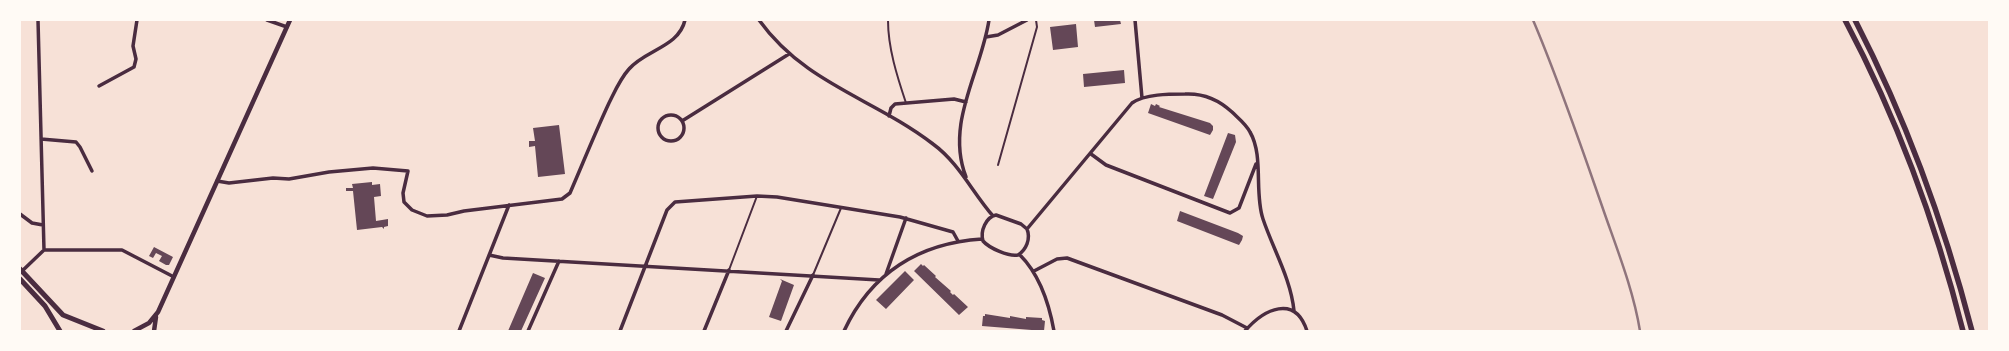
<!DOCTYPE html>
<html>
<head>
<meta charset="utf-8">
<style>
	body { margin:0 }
	#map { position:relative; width:2009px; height:351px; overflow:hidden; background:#f7e1d7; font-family:"Archivo Narrow",sans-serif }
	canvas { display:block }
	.frame { position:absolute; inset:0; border:21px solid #fffaf5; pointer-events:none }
</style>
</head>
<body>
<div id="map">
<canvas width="2009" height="351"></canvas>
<div class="frame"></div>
</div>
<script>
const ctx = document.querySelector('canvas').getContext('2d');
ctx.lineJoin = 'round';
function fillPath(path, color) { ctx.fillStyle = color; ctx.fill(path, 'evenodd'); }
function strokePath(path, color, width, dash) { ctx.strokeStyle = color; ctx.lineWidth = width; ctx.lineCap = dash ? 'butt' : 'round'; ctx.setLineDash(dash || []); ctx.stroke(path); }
fillPath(new Path2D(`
	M1094,20H1120L1121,24L1095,27Z
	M1076,24L1078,47L1053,50L1050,27Z
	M1124,70L1125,83L1084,87L1083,74Z
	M1151,104L1155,106L1156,104L1160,106L1159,107L1210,123L1213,126V130L1210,135L1148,113Z
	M559,125L565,174L538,177L535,146L529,147V141H535L533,128Z
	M1228,133L1235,135L1236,142L1213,199L1204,196Z
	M372,182V185L380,184L381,196L374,197L376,221L388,219V226L384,227V229L382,227L357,230L353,191H346V188H353L352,184Z
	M1180,211L1238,233L1243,236L1242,240L1239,245L1177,221Z
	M154,247L173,257L169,265H166L159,261L162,256L156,253L153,258L149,256Z
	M921,264L923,266L924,265L936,276L935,277L951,291L950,292L953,295L954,294L968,307L959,315L914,271Z
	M905,271L914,280L886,309L876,300Z
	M533,273L545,278L521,331H508Z
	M780,279L794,285L781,321L769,317L782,281Z
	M985,314L1010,318V316L1026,319V317L1042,318V320L1045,321L1044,331L982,326L983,316H985Z`), '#644757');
strokePath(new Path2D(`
	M888,20C888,48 897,76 906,103
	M998,165L1037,27L1036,20
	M729,270L757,196
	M813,275L841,208`), '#4a2c40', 2);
strokePath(new Path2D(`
	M267,20L287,27
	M759,20C805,84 873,98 933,144C959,163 972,192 993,216
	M1135,20L1142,98
	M986,37L998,35L1027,20
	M99,86L134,67L136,59L133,46L137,20
	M658 128a13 13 0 1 1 26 0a13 13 0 1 1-26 0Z
	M889,116L891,108L895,104L954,99L966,102
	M682,121L789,54
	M41,139L76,142L80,147L92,171
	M1091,154L1106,165L1230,213L1239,208L1256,164
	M966,177C945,123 981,73 989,20
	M217,181L229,183L273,178L289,179L329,172L373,168L408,171L403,193L404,202L412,210L427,216L447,215L464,211L562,199L570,193C583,163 595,133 609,103C615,91 620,79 629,69C645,50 679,47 685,20
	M20,214L32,223L43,225
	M996,215L1021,224L1027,229C1031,239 1026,250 1018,255C1009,257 989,248 983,241C980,231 986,217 996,215Z
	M1027,229L1132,103C1145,94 1169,94 1185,94C1203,93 1218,99 1232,112C1238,118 1246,124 1250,132C1264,156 1254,193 1263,219C1273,249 1291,279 1294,311
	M44,250H122L174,277
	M489,255L503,258L879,280
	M1020,255C1040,275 1049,303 1054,331
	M1034,271L1057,259L1067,258L1222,315L1247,328
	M20,273L44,250L38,20
	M886,274L906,218
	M459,331L509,205
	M528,331L559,261
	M620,331L667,210L675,202L757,196L777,197L900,217L953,232L958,241
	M704,331L729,270
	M786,331L813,275
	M844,331C871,273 919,243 982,239
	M1245,331C1264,309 1295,294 1307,331`), '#4a2c40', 3.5);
strokePath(new Path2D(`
	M134,331L149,323L158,312L290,20
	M154,331L156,317`), '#4a2c40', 4.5);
strokePath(new Path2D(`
	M20,269L63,315L103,331
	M20,279L45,306L60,331`), '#4a2c40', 5);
strokePath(new Path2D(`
	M1845,20C1897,118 1936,224 1963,331
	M1855,20C1906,119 1944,223 1972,331`), '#4a2c40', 5.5);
strokePath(new Path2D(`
	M1533,20C1559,81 1580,143 1602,206C1616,247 1633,288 1640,331`), '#8f747c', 2.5);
</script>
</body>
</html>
